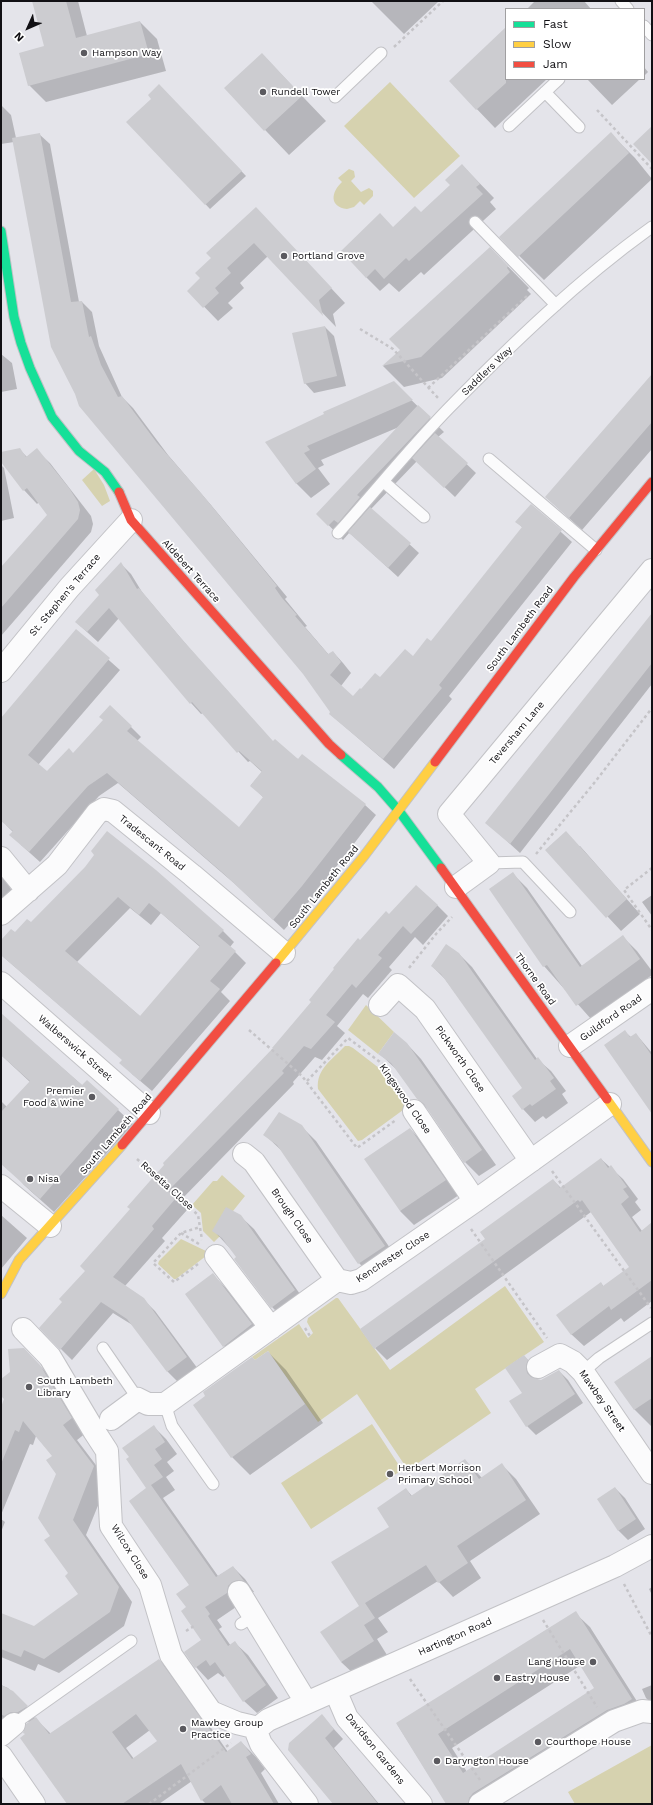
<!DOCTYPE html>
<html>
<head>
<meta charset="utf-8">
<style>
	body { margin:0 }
	#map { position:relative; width:653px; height:1805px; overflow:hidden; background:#e4e4ea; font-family:"Work Sans",sans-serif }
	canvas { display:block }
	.frame { position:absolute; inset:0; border:2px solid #111014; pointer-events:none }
	.legend { position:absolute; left:505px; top:8px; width:140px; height:72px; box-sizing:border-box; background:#fff; border:1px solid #a09fa1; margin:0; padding:5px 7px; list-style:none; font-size:12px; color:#111014 }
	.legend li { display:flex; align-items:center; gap:8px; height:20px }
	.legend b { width:20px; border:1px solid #a09fa1 }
	.north { position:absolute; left:8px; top:8px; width:40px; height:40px; -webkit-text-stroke:3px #fff; paint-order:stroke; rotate:225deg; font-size:11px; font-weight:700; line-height:16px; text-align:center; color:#111014 }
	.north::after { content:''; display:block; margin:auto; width:14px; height:18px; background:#111014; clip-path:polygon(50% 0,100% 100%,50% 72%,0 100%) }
</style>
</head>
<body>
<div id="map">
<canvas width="653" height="1805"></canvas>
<div class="frame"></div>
<ul class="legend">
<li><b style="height:5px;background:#16e098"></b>Fast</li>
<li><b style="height:5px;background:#ffcf43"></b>Slow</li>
<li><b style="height:5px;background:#f24e42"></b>Jam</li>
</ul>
<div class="north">N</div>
</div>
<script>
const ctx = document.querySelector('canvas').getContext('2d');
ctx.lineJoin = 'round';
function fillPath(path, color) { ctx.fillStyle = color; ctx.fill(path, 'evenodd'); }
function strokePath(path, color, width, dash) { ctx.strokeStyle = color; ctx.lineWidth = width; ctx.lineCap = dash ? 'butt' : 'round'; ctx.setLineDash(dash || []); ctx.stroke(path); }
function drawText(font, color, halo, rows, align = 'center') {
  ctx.font = font + ' "Work Sans",sans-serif'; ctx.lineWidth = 3.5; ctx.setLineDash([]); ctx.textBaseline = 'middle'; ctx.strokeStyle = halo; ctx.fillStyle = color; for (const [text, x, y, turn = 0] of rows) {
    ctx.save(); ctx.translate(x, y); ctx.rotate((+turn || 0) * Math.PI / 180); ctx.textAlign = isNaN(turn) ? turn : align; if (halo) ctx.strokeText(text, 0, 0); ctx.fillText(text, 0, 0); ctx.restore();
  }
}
fillPath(new Path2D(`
	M390,82L460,156L414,198L344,126Z
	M349,169L354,171L355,177L351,181L361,192L369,188L373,191V196L364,205L360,201L354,207L347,209C329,207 331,192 342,182L338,178Z
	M94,469L104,485L110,501L102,506L82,480Z
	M366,1005L394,1032L378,1054L348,1030Z
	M345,1046H349L353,1048L379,1068L405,1105L403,1110L362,1140L358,1141L318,1089C316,1069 332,1060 345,1046Z
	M222,1175L245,1196L233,1211L220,1236L214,1242L203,1231L201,1213L192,1205L213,1181H217Z
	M181,1239L206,1251V1256L176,1279H174L158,1264L159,1261Z
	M505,1286L544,1342L475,1389L491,1413L408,1470L357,1394L318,1422L268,1351L255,1360L252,1357L299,1324L308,1338L313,1333L307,1322L308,1318L336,1298H338L390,1370Z
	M372,1424L402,1470L311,1529L281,1483Z
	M652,1745V1804H575L568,1792Z`), '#d6d2af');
fillPath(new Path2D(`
	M33,1H78L87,36L140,22L157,39L166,71L46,102L29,85L46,47Z
	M371,1H439L404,34Z
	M535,1H584L591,9H527Z
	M506,28V79H547L495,128L450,81Z
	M262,54L326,121L289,155L225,88Z
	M644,67L648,72L644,76Z
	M587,79H640L612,105Z
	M159,85L246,176L210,209L128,122L153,99Z
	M1,105L11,115L16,138L39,134L50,144L79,302H82L92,312L99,346L122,397L133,408L168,455L211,505L287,597L285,599L307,626L305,627L329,655L333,652L343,663L351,673L341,686L353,697L413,657L431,642L523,528L517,522L531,505L572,542L449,696L452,699L394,769L330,714L332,712L304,674L80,406L14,142L1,144Z
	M611,134L635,158L652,179L544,280L500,237Z
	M462,165L494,198L490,202L496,209L424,275L421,272L399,292L389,283L380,291L366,277L393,228L421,213L451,185Z
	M270,223L345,303L333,314L336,327L268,256L240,283L244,288L228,303L233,308L218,321L189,291L202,279L212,258Z
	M490,248L529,288L527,290L531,294L442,378L404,387L383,366L401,350Z
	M325,327L334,336L346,386L314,393L305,383Z
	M1,354L12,363L17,389L1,392Z
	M652,375V449L582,530L546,497Z
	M394,383L444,432L438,437L476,473L455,497L417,461L371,509L419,553L398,577L353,536L349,533L343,540L318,514L399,427L321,460L324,465L318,468L330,484L311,498L296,483L267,442Z
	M19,449L27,457L36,450L50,463L91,516L93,524L91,532L1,636V569L48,515L39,502L37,504L24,490L1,460V453Z
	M1,465L4,468L14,518L1,521Z
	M121,564L131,574L142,592L190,649L273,742L365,805L376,815L313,897L284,930L235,884L118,783L99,796L40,862L21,845L13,832L6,825L1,803V720L76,631L120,670L38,765L47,773L73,755L104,720L110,706L141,737L137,741L239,828L264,798L251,785L262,772L250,761L248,762L203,713L201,714L191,703L119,618L98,642L76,622L101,595Z
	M652,614V684L520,853L487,823Z
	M580,846L640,914L621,931L546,850Z
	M86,868L223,931L234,942L230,947L246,963L221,992L230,1001L152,1091L132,1074L123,1060L1,955V942L31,924ZM130,908L151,925L161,913L200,947L141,1017L77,962Z
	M513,874L527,888L582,966L623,937L637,951L652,971V975L591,1019L544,966Z
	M1,875L13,892L1,902Z
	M652,895V916L642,902Z
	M437,905L448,916L423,945L415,937L389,967L392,970L368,998L363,994L337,1026L345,1033L322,1060L315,1057L293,1082L294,1084L179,1202L187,1210L162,1238L165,1241L125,1286L143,1299L155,1311L198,1369L179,1383L168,1372L134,1326L113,1313L72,1360L61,1349L63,1302L86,1271L274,1049L361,941L389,916Z
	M459,954L472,967L537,1059L551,1071L566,1091L562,1094L568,1103L546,1119L543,1116L535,1122L523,1109L524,1088L445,979L432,966Z
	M1,1014L83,1086L87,1081L133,1124L54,1212L24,1185L1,1159V1101L7,1107L30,1082L1,1055Z
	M625,1032L631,1037L636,1034L652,1053V1112Z
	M407,1044L421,1059L496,1165L479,1176L465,1162L431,1112L418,1099L398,1071L380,1054Z
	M301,1126L316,1141L399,1261L373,1277L359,1263L283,1152L265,1135Z
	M410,1129L424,1143L459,1195L414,1225L400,1211Z
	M601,1159L623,1179L638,1199L635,1202L641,1210L632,1217L642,1231L652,1229V1301L624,1322L621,1318L584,1346L571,1334L601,1283L604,1287L630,1267L591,1212L387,1360L375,1348L487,1239L553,1180L562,1189Z
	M1,1215L27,1238L1,1269Z
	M240,1216L254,1229L307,1304L285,1320L272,1307L238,1257L214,1231Z
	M213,1275L227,1289L266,1339L238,1360L224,1346Z
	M23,1349L54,1380L86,1433L77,1440L108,1481L86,1535L132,1602L124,1626L59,1673L38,1664L35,1671L1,1657V1614L34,1628L80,1595L52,1536L57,1474L53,1456L36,1436L33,1445L30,1444L1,1515V1409L5,1399L1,1394V1381L11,1372Z
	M268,1352L286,1370L323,1423L250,1475L232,1457L255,1361Z
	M524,1356L533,1365L535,1379L542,1381L559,1371L568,1380L583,1403L536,1435L527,1426L524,1393Z
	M652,1357V1427L635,1410L616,1382Z
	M154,1427L166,1439L177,1454L167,1462L174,1471L166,1477L175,1490L163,1498L218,1576L233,1567L245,1579L254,1592H251L239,1605L217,1620L222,1627L219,1629L231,1646L235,1643L248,1655L278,1698L257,1713L244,1701L226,1675L223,1677L218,1673L208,1680L196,1667L202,1641L187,1608L190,1585L148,1489Z
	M465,1460L482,1478L502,1465L516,1479L540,1514L470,1561L481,1578L453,1597L438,1581L378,1618L388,1632L377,1639L387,1655L356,1676L341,1662L390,1527L406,1489L412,1496Z
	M615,1488L625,1498L645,1529L628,1540L618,1530Z
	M1,1519L5,1522L1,1532Z
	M652,1587V1595L649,1589Z
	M575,1613L590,1627L645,1714L493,1804H447L397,1724ZM581,1665L596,1688L467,1772L452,1748Z
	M159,1660L174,1675L228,1752L241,1742L256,1757L265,1769L261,1773L279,1804H206L202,1800L192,1781L159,1804H68L26,1734L31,1722L21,1721L14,1725L1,1717V1685L8,1688L36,1716L34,1717L51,1734ZM150,1730L158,1741L134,1759L126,1748Z
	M652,1685V1704L646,1698L642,1689Z
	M322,1716L343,1739L334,1748L379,1804H334L289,1749Z`), '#0003');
fillPath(new Path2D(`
	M32,1H66L76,38L140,21L149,54L28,86L19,53L44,46Z
	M506,27V83L476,110L449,81Z
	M262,53L302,96L264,131L224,88Z
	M159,84L242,171L205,205L126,122L151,99L148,95Z
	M652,126V164L633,144Z
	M611,132L629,153L518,257L499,237Z
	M40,133L71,302L82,301L89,337L91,336L101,365L118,397L122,396L157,443L201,493L277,586L275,588L282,598L297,615L295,616L328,654L333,651L341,662L330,675L353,696L360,688L361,689L375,673L380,677L405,649L413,656L427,638L431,641L522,527L515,522L531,504L562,530L439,685L442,688L383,759L329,714L330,712L303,674L79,406L75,394L51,347L12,138Z
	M462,164L480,184L476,187L483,194L409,261L406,258L384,279L375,269L366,278L341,251L380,213L393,227L415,206L421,212L450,185L445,180Z
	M256,207L332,288L319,300L323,316L254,243L227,268L231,273L215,288L219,293L203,308L187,291L200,278L195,273L211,258L206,253Z
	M490,247L508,266L507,268L510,272L421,357L382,366L400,350L389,339Z
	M325,326L337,376L304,384L292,333Z
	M652,374V422L569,518L545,497Z
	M394,381L413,400L307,446L310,450L304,453L316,469L296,484L265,442L324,414L323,412Z
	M418,405L431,417L357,495L360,497L338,523L334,520L328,526L316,514Z
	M435,433L468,463L444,488L412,458Z
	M20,448L26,457L37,448L69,488L78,502L80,510L78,519L1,608V567L47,515L27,488L23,491L1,462V452Z
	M370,507L411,543L388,568L348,532Z
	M121,562L137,589L139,588L180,637L273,741L275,739L298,759L302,754L366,804L302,886L273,920L223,873L107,773L88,786L29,852L9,835L13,831L1,821V718L76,629L110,658L28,755L47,771L69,748L73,753L103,720L99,717L110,705L132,726L127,731L239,827L263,797L250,786L262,771L239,751L237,753L192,702L190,704L109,608L87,632L75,622L99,595L95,590Z
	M652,613V663L510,844L485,823Z
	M107,831L156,870L224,930L218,936L236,951L210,981L220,989L140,1081L119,1063L122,1060L1,955V940L11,929L15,932L27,919L31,922L85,867L94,855L91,851ZM118,897L139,915L149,903L200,946L140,1016L65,951Z
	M566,831L627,899L606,918L545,850Z
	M513,872L580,967L623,935L640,959L576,1006L547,965L543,967L489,889Z
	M416,885L438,905L411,934L403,926L378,955L382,958L356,988L352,984L326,1015L335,1022L311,1049L304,1046L282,1071L284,1073L168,1191L176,1198L152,1226L154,1229L113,1277L144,1298L187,1357L167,1372L127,1319L101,1302L60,1350L39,1328L62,1302L59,1299L85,1271L80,1266L130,1209L127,1207L164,1165L163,1163L273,1048H272L311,1002L309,1000L334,969L333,968L358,938L360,940L386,911L389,914Z
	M446,944L459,953L535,1060L538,1057L554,1078L550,1081L556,1089L532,1106L530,1104L522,1110L512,1096L522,1088L441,974L431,966Z
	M1,1013L82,1085L87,1080L119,1109L40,1199L1,1164V1112L30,1081L1,1055Z
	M625,1030L630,1037L636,1033L652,1056V1114L604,1045Z
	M394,1032L407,1043L482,1150L464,1163L424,1104L417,1099L391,1063L378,1054Z
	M279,1112L302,1125L385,1246L358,1264L277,1145L263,1135Z
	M410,1128L446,1180L400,1211L364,1159Z
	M601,1158L608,1168L611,1165L627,1187L623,1189L629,1197L621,1204L640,1232L652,1222V1280L611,1310L609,1306L571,1335L556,1315L601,1282L603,1286L629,1267L582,1200L580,1202L578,1200L374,1349L360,1329L485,1239L480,1232L553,1179L560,1188Z
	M226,1207L241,1215L295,1290L271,1308L234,1259L236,1257L222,1238L212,1231Z
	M213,1273L252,1324L223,1347L185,1294Z
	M24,1348L40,1365L72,1418L63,1425L94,1466L73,1520L119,1587L110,1612L44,1659L24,1650L21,1657L1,1649V1613L34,1626L78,1594L65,1576L68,1573L44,1540L50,1536L38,1518L56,1474L46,1460L52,1456L23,1421L19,1432L15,1430L1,1464V1407L4,1399L1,1396V1379L10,1372L8,1349Z
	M268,1351L305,1404L231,1458L193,1405L205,1396L203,1392L252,1357L255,1360Z
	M524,1355L528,1360L526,1366L527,1373L531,1377L541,1380L559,1370L575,1394L526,1427L509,1401L522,1393L505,1368Z
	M652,1356V1398L634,1410L614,1382Z
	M154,1425L165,1442L155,1449L162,1459L154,1465L163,1477L151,1485L216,1577L233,1566L244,1581L238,1580L232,1582L228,1586L227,1593L205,1607L210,1614L208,1616L228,1646L235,1641L266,1685L243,1702L215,1662L210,1666L206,1660L195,1668L184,1652L201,1640L181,1611L186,1607L176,1594L189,1585L129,1501L146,1488L126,1459L129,1457L122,1448Z
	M465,1459L479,1479L502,1463L526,1500L457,1546L468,1563L438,1583L426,1565L365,1603L375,1618L364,1625L374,1641L341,1662L320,1632L359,1606L331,1562L389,1527L377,1508L406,1488L411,1496Z
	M615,1487L636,1519L618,1531L597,1499Z
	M576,1611L632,1699L624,1704L607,1710L473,1793L469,1798L468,1804H446L396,1723ZM570,1649L594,1688L463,1773L438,1734Z
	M159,1659L226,1752L241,1741L251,1754L246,1757L274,1804H232L221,1785L201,1801L181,1764L122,1804H67L20,1738L25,1734L23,1733L26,1724L36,1717L49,1734ZM136,1714L157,1741L132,1759L112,1732Z
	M1,1685L13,1691L28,1706L18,1712H11L4,1716L1,1714Z
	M322,1714L334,1729L325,1738L378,1804H333L288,1750L289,1743Z`), '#ccccd0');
const lane = new Path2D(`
	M621,1L628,9
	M644,26L652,35
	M545,92L579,127
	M335,97L381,53
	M509,126L559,79
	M475,222L556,305
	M489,459L596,550
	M384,482L424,517
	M338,533C375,492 410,448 449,408C512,344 578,280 652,227
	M489,863L523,862L570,912
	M103,1348L138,1399
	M583,1372L599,1358L652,1323
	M165,1404L172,1426L213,1484
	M241,1624L254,1616
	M14,1724L131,1641`);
const street = new Path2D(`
	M1,671L69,588L131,520
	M1,858L28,891
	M456,887L489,863L449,814L652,570
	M1,914L57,865L97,813L104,809L113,811L192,875L284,953
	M1,983L149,1113
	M380,1005L398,985L425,1009L531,1161
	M570,1046L652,989
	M414,1111L475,1201
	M244,1154L254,1162L337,1280
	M1,1186L50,1226
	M216,1256L271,1328
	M23,1329L50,1357L94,1431L107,1451L111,1526L150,1585L171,1655L211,1712L237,1723L258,1728
	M538,1367L560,1355L573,1362L583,1372L652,1473
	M111,1419L138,1399L148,1404H165L337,1280L351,1283L361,1280L475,1201L610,1104
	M239,1592L306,1702
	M335,1690L347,1718L421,1804
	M258,1728L268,1720L615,1566L652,1546
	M258,1728L257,1734L261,1744L307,1804
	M1,1735L14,1724
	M1,1756L34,1804
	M480,1804L614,1721L642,1711L652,1712`);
const fast = new Path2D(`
	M1,231L14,317L21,343L30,368L52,417L79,451L105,472L119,492
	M341,755L378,787L399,811L441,868`);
const slow = new Path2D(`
	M276,963L364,856L435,762
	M607,1099L652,1162
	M1,1294L19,1260L122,1145`);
const jam = new Path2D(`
	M119,492L131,520L329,744L341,755
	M435,762L574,577L652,482
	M441,868L607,1099
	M122,1145L276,963`);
strokePath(lane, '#c2c2c6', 13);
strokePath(street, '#c2c2c6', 24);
strokePath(fast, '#c2c2c6', 11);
strokePath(slow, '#c2c2c6', 11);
strokePath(jam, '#c2c2c6', 11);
strokePath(new Path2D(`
	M394,47L443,1
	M597,110L652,169
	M360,329L393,349L438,398
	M428,388L527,296
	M536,854L595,782L652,708
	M652,868L624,890L652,930
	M409,968L436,934L452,917
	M249,1030L302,1076L357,1148L396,1120
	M307,1081L348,1038L384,1065L403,1094
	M137,1159L198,1215L202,1240
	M552,1171L651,1308
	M471,1229L547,1338
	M181,1233L199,1244
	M198,1264L174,1282L153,1263L181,1233L200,1227
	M305,1328L310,1336
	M624,1584L652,1637
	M543,1620L597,1707
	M186,1631L194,1626
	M410,1679L480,1780
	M149,1804L231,1743`), '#c5c4c8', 2.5, [3, 3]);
strokePath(lane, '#fbfbfc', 11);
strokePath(street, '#fbfbfc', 22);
strokePath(fast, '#16e098', 9);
strokePath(slow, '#ffcf43', 9);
strokePath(jam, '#f24e42', 9);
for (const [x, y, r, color] of [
	[84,53,4,"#5b5a5f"],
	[263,92,4,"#5b5a5f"],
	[284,256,4,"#5b5a5f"],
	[92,1097,4,"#5b5a5f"],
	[30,1179,4,"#5b5a5f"],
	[29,1387,4,"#5b5a5f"],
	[390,1474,4,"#5b5a5f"],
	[593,1662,4,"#5b5a5f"],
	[497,1678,4,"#5b5a5f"],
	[183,1729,4,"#5b5a5f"],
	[538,1742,4,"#5b5a5f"],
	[437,1761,4,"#5b5a5f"]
]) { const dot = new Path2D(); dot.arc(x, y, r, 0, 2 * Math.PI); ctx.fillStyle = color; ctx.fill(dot); strokePath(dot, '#fff', 1.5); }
drawText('10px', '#111014', '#fff', [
	["Hampson Way",92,53],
	["Rundell Tower",271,92],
	["Portland Grove",292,256],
	["Premier",84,1091,"right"],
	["Food & Wine",84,1103,"right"],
	["Nisa",38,1179],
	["South Lambeth",37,1381],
	["Library",37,1393],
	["Herbert Morrison",398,1468],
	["Primary School",398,1480],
	["Lang House",585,1662,"right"],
	["Eastry House",505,1678],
	["Mawbey Group",191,1723],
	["Practice",191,1735],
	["Courthope House",546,1742],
	["Daryngton House",445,1761]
], 'left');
drawText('10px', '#111014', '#fff', [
	["Saddlers Way",487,371,-44],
	["Aldebert Terrace",191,571,48],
	["St. Stephen's Terrace",65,595,-50],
	["South Lambeth Road",520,629,-53],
	["Teversham Lane",517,733,-50],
	["Tradescant Road",152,843,39],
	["South Lambeth Road",324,887,-51],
	["Thorne Road",535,979,54],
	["Guildford Road",611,1018,-35],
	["Walberswick Street",75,1048,41],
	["Pickworth Close",460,1059,55],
	["Kingswood Close",405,1099,55],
	["South Lambeth Road",116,1134,-49],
	["Rosetta Close",167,1186,42],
	["Brough Close",292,1216,55],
	["Kenchester Close",393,1257,-33],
	["Mawbey Street",602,1401,55],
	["Wilcox Close",130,1552,58],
	["Hartington Road",455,1637,-24],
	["Davidson Gardens",375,1749,51]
]);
</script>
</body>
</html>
